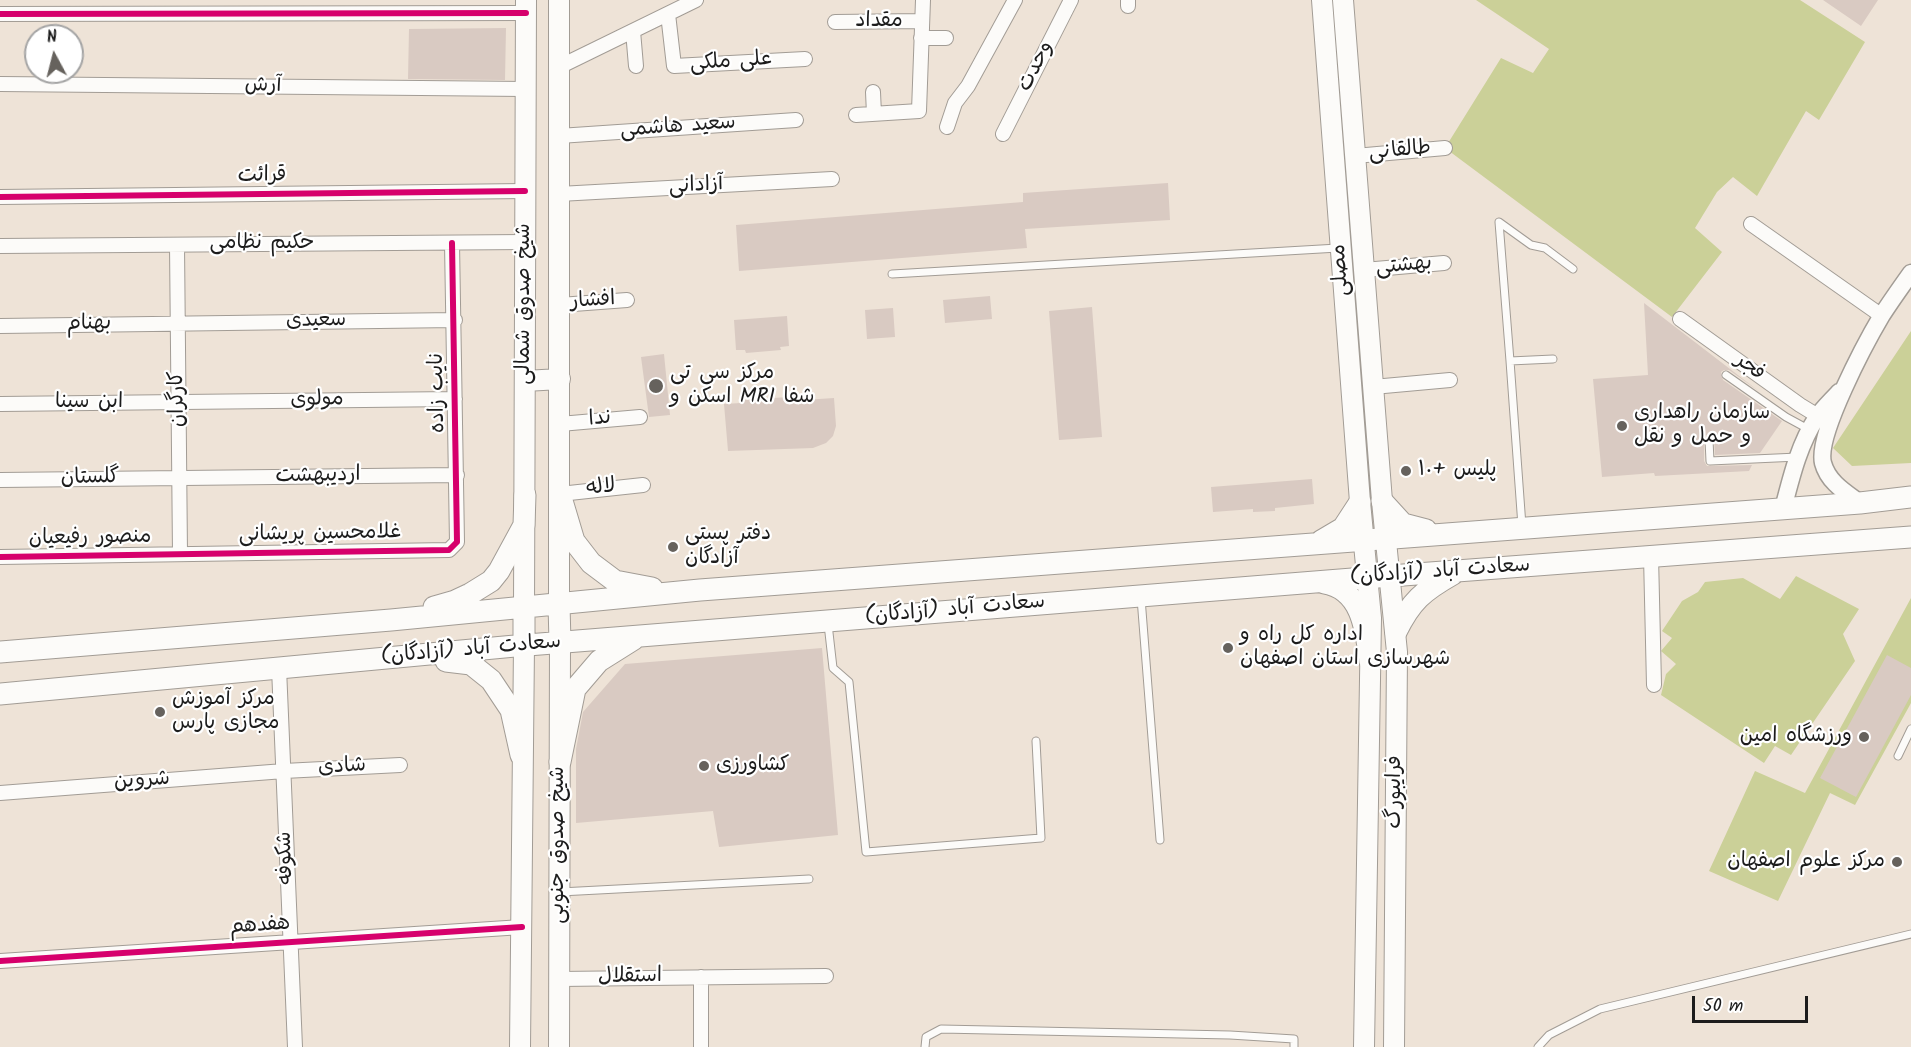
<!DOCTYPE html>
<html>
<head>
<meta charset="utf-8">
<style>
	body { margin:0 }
	#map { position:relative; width:1911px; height:1047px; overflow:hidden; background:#eee3d7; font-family:Kalam,sans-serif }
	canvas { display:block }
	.north { position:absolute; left:24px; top:24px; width:60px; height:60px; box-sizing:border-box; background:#fff; border:2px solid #a4a4a4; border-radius:50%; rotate:353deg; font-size:16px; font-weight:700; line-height:24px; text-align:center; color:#1c1c1c }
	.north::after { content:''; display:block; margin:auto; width:21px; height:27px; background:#66625d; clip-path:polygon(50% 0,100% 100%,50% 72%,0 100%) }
	.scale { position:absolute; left:1692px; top:996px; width:116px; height:27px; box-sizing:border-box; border:3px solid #1c1c1c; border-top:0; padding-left:8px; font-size:18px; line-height:21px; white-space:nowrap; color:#1c1c1c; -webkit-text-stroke:4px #fff; paint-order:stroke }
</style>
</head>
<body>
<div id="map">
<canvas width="1911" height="1047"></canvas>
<div class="north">N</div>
<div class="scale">50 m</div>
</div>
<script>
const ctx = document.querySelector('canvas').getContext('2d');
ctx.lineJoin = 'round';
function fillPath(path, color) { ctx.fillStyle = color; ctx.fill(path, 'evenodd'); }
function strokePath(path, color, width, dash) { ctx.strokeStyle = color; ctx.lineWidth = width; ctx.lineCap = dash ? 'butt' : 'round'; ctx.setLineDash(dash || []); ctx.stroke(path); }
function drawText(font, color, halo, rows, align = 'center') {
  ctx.font = font + ' Kalam,"Playpen Sans Arabic",sans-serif'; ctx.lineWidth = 4.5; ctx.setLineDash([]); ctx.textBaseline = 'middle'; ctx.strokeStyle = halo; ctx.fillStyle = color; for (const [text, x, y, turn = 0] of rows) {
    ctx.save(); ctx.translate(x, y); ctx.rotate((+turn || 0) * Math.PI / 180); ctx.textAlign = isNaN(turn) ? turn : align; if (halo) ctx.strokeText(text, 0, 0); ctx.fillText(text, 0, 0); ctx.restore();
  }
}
fillPath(new Path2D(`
	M1476,0H1800L1865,42L1819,120L1806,111L1757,196L1733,177L1717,192L1695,228L1722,252L1672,317L1445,148L1501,58L1533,73L1549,49Z
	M1911,331V463L1852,466L1833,448Z
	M1796,576L1859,609L1843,634L1855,661L1791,755L1775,746L1764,763L1661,695L1666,674L1676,664L1661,651L1672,638L1662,631L1682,601L1698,592L1705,582L1743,578L1780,599Z
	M1911,598V703L1855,805L1830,793L1778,901L1709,871L1755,771L1805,793Z`), '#cbd098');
fillPath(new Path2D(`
	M1823,0H1878L1861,26Z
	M506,28L505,80L408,79L409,29Z
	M1168,183L1170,220L1025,229L1027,248L739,271L736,225L1023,202V193Z
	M990,296L992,319L945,323L943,300Z
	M1644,303L1760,392L1729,370H1724L1721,372L1723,380L1782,421L1760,453L1715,455L1714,437L1709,434L1704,437V461L1707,466L1752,465L1749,471L1655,476L1654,473L1602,477L1593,379L1648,375Z
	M1092,307L1102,437L1059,440L1049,311Z
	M893,308L895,337L867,339L865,310Z
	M787,316L789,346L780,347L781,350L746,353L745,350H736L734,320Z
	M664,354L670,415L649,417L641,357Z
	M789,397V401L834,398L836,426L833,436L826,443L813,448L728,451L724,404L741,403V400Z
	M1312,479L1314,504L1275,508V511L1253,512V509L1213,512L1211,487Z
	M822,648L838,835L719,847L713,811L576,823V749L583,712L625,664Z
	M1887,655L1911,668V695L1856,797L1820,778Z`), '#d9cac2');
const service = new Path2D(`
	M892,274L1338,248
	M1553,359L1510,361L1499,222L1531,245L1545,248L1573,269
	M1510,361L1522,526
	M1726,375L1786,417L1810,430
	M1709,440L1710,461L1798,457
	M1141,598L1160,840
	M828,624L833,668L849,682L866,852L1041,838L1036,741
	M1898,756L1911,729
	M560,892L809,879
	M925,1047L926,1037L941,1029L1230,1035L1294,1039V1047
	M1538,1047L1549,1035L1600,1009L1911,934`);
const minor = new Path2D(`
	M1128,6V0
	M0,14L526,13
	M668,14L674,66L805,59
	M835,22L922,21
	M633,31L636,66
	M921,38H946
	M559,67L696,0
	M0,84L525,89
	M873,92L874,114
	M856,115L919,111L923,0
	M947,127L955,103L968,86L1015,0
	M1003,134L1071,0
	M559,136L796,120
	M1355,156L1445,148
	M559,194L832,179
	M0,197L525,191
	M1751,224L1882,316
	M177,245L180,554
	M0,246L525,242
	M1364,270L1444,263
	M560,305L627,300
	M1680,319L1800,405L1818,416
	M0,326L455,320
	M1373,387L1450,380
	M0,404L455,399
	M560,424L640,417
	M0,480L457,475
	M560,494L643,485
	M1651,556L1654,685
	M0,557L449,550L457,542L452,243
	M279,668L295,1047
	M0,793L284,771L400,765
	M0,961L522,927
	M701,977V1047
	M559,979L826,976`);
const tertiary = new Path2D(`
	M1860,503C1845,492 1828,482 1823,463C1816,435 1866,342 1882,315C1891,301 1901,287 1911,273
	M1783,509C1791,478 1799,444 1817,417C1823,408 1832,400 1839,392`);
const secondary = new Path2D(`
	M559,0V604
	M1322,0L1360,502L1371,618L1364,1047
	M1343,0L1382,501L1397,652L1394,1047
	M525,381L560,379
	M524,608L526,0
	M520,1047L524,645
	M559,1047L560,643`);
const primary = new Path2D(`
	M560,494L574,541L591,563L615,581L652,588
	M1382,501L1403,524L1426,530
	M1321,541L1343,528L1360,502
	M1324,583C1362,589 1366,630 1370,661
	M559,604L560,643
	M434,607L455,601L470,594L491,581L499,571L524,525L525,495
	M1396,632C1411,601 1423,591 1453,574
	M524,645V608
	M0,652L391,620L700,590L1860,503L1911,497
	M446,661L471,664L491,680L511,710L521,755
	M0,694L515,646L1390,576L1911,537
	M560,762L575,689L599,661L634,639`);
strokePath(service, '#a29c95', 9);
strokePath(minor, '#a29c95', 16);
strokePath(tertiary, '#a29c95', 19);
strokePath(secondary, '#a29c95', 22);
strokePath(primary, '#a29c95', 23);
strokePath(service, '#fcfbf9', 7);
strokePath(minor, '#fcfbf9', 14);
strokePath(tertiary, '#fcfbf9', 16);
strokePath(secondary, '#fcfbf9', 20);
strokePath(primary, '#fcfbf9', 21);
strokePath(new Path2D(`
	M0,14L526,13
	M0,197L525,191
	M0,557L449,550L457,542L452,243
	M0,961L522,927`), '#d6006c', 6);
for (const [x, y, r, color] of [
	[656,386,8,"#66625d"],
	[1622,426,6,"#66625d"],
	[1406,471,6,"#66625d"],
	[673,547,6,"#66625d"],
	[1228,648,6,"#66625d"],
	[160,712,6,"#66625d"],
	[1864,737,6,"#66625d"],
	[704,766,6,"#66625d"],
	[1897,862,6,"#66625d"]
]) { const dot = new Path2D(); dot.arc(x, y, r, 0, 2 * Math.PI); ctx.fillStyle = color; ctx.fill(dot); strokePath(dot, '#fff', 2); }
drawText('21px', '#1c1c1c', '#fff', [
	["مقداد",879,22],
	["علی ملکی",731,63,-4],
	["وحدت",1037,67,-63],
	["آرش",263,87,1],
	["سعید هاشمی",678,128,-4],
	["طالقانی",1400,152,-5],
	["قرائت",262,177,-1],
	["آزادانی",696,187,-3],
	["حکیم نظامی",262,244],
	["بهشتی",1404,267,-5],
	["مصلی",1342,270,-94],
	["افشار",593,302,-4],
	["شیخ صدوق شمالی",525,304,-90],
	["سعیدی",316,322,-1],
	["بهنام",89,325,-1],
	["فجر",1749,368,36],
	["نایب زاده",439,393,-91],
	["کارگران",179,399,-91],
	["مولوی",317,401,-1],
	["ابن سینا",89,403],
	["ندا",600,420,-5],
	["اردیبهشت",318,477,-1],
	["گلستان",90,479,-1],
	["لاله",601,489,-6],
	["غلامحسین پریشانی",320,535,-1],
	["منصور رفیعیان",90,539,-1],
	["سعادت آباد (آزادگان)",1440,573,-4],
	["سعادت آباد (آزادگان)",955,611,-5],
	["سعادت آباد (آزادگان)",471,651,-5],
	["شادی",342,768,-3],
	["شروین",142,782,-4],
	["فرایبورگ",1396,792,-90],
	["شیخ صدوق جنوبی",559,845,-90],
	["شکوفه",287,858,-92],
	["هفدهم",260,927,-4],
	["استقلال",630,978,-1]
]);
drawText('21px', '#1c1c1c', '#fff', [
	["مرکز سی تی",670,374],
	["اسکن و MRI شفا",670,398],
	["سازمان راهداری",1634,414],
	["و حمل و نقل",1634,438],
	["پلیس +۱۰",1418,471],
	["دفتر پستی",685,535],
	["آزادگان",685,559],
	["اداره کل راه و",1240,636],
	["شهرسازی استان اصفهان",1240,660],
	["مرکز آموزش",172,700],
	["مجازی پارس",172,724],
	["ورزشگاه امین",1852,737,"right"],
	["کشاورزی",716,766],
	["مرکز علوم اصفهان",1885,862,"right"]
], 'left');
</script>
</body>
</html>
